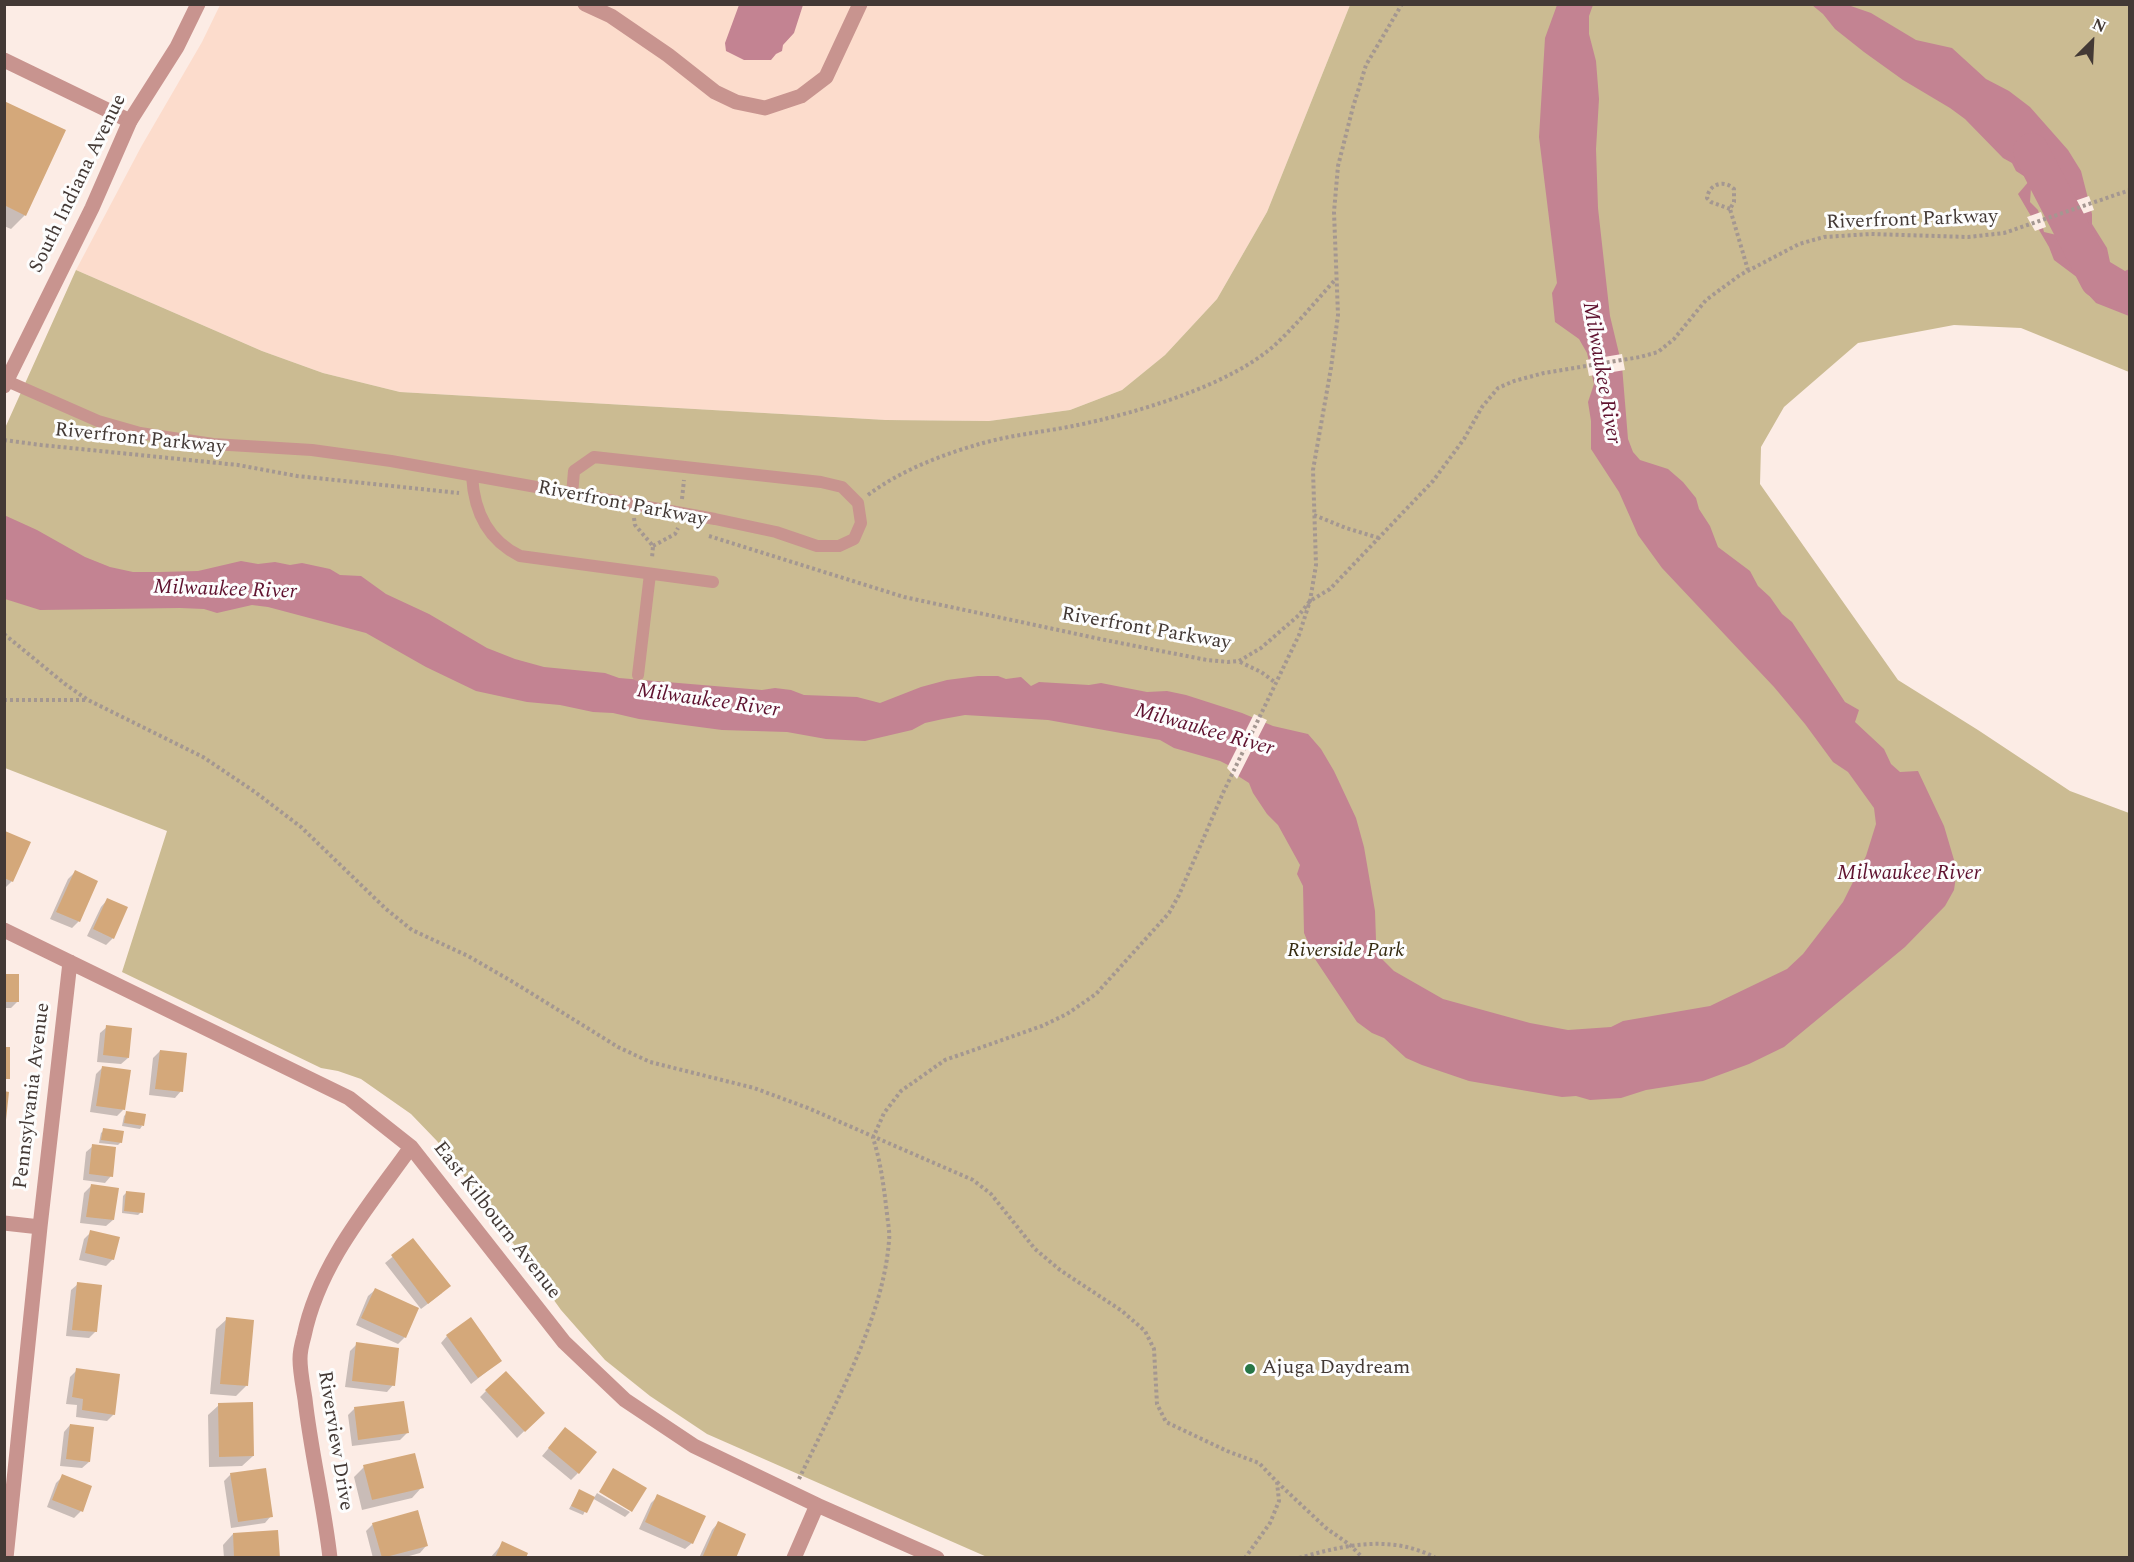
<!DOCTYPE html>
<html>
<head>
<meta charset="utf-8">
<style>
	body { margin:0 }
	#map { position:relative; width:2134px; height:1562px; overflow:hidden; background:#fcece5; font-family:Spectral,serif }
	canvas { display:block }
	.frame { position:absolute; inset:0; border:6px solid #433935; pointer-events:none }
	.north { position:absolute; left:2062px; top:12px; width:60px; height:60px; -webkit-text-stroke:4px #fdfdfd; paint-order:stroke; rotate:24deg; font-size:16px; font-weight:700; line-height:24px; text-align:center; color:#433935 }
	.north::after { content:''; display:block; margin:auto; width:21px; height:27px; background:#433935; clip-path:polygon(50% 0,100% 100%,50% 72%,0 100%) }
</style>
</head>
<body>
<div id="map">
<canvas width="2134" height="1562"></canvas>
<div class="frame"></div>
<div class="north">N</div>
</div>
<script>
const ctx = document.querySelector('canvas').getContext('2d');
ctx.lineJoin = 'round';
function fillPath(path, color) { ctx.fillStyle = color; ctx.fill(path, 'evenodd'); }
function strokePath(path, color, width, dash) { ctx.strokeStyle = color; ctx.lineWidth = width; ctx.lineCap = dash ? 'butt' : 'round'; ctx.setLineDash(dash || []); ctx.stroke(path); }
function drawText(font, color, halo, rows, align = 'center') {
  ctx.font = font + ' Spectral,serif'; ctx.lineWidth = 6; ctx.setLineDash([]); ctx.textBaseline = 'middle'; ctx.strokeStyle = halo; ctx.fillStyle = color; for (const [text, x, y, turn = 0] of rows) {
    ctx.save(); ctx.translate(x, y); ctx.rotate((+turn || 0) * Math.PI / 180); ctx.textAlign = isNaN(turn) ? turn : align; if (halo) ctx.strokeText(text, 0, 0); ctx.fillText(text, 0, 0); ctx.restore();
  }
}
fillPath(new Path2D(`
	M220,5H1350L1267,212L1217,299L1165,355L1122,390L1070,410L989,421L886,420L400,392L323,373L262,351L76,270L141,147L202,42Z`), '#fcdccc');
fillPath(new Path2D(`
	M1350,5H2129V372L2021,328L1954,325L1858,343L1784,407L1761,447L1760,484L1898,680L1978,730L2070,791L2129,813V1557H987L707,1434L650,1396L605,1360L561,1310L477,1193L437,1141L411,1114L361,1079L338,1071L321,1068L122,972L167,831L5,768V428L76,270L262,351L323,373L400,392L886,420L989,421L1070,410L1122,390L1165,355L1217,299L1267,212Z`), '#cbbb92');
fillPath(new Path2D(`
	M739,5H803L794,33L783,45L782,51L776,54L771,60H744L726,51L725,43Z
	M1557,5H1593L1589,16V34L1596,61L1599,99L1596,149L1598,208L1610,316L1622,366L1628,439L1633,452L1640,460L1668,469L1683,482L1696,498L1699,509L1710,526L1718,547L1750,571L1758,586L1770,597L1782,614L1792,622L1845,702L1859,710L1855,722L1884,749L1891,764L1900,772L1918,771L1944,826L1957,870L1954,890L1945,906L1905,947L1784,1047L1749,1064L1703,1081L1646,1090L1621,1098L1590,1100L1576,1096L1562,1097L1469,1081L1422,1065L1406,1058L1384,1038L1372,1033L1357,1022L1315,959L1304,933L1303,886L1297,874L1300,865L1278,825L1267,814L1253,793L1249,783L1238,776L1228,765L1220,761L1174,748L1160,740L1048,720L965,715L943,719L925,723L912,730L865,741L826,739L787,732L722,730L639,719L613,713L593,712L560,705L527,702L476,691L426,667L366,633L268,607L252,605L217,613L204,609L180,608L40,610L5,599L4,515L37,530L85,557L110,567L133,572H160L198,571L241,561L258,564L275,562L290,565L302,563L330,569L340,575L361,576L386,594L429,614L487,648L515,659L544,667L605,673L619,678L762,690L775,688L791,690L804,695L857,697L880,703L921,687L947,680L978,676H998L1006,679L1021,677L1031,686L1039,682L1089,685L1101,683L1147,692L1167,691L1186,695L1242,713L1273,726L1308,734L1321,749L1334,771L1356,818L1364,847L1375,911L1376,940L1380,957L1394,971L1443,999L1530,1023L1568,1030L1611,1027L1623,1021L1710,1006L1787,969L1803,954L1843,902L1866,856L1876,824L1874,808L1848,772L1833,762L1805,724L1774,687L1662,568L1638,535L1619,492L1591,449V421L1588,402L1594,384L1587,353L1579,339L1555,322L1552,293L1557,283L1539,137L1545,38Z
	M1812,5H1848L1871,13L1916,40L1952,48L1986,79L2009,91L2030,107L2068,150L2081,171L2092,214V224L2107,248L2110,262L2125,271L2129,269V316L2096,303L2085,291L2078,278L2054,260L2049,247L2018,194L2030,180L2016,171L2012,163L2003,158L1965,119L1950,108L1903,80L1864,52L1835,29L1823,14ZM2035,186L2049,193H2057L2078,234L2066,243L2061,236L2044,232L2038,210L2030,202L2031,188Z`), '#c38392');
fillPath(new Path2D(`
	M2089,196L2094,210L2068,219L2060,206Z
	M2041,212L2046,227L2035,231L2027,217Z
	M1622,354L1625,370L1589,376L1586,360Z
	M1254,714L1267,720L1237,779L1227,768Z`), '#fcece5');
fillPath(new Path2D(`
	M4,103L25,215L11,229L4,226Z
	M6,832L12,881L5,888L4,833Z
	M75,872L79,921L72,928L50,919L68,879Z
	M107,900L113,938L106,945L87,936L101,907Z
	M4,976L18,1001L11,1008H4Z
	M107,1027L128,1058L121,1064L97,1062L100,1033Z
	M160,1051L181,1091L175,1098L149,1095L153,1058Z
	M102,1068L123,1110L117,1116L90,1112L96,1074Z
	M127,1113L142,1126L140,1129L122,1126L124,1116Z
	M104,1130L121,1142L118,1145L99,1143L101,1133Z
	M93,1146L111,1176L105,1183L83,1180L86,1152Z
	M91,1186L113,1220L106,1226L80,1223L84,1193Z
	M126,1193L141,1212L138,1215L122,1213L123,1196Z
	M91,1232L113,1259L106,1266L79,1260L84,1239Z
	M413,1240L442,1293L421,1309L385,1263Z
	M78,1284L96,1331L89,1338L66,1336L71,1290Z
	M375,1290L405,1337L398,1344L356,1325L368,1296Z
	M227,1319L246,1386L236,1396L210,1394L216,1329Z
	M447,1336L500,1361L471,1384L441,1343Z
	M357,1344L393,1385L387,1392L345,1387L350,1351Z
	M77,1370L114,1414L107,1421L76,1417L77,1405L66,1404L70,1377Z
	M486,1391L543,1413L517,1438L480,1397Z
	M219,1405L253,1456L242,1466L209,1467L208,1415Z
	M355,1408L407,1433L400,1440L352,1446L348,1415Z
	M70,1425L89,1462L82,1468L60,1466L64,1432Z
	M559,1436L578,1473L571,1480L542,1456Z
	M364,1467L422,1487L412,1498L362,1510L354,1477Z
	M231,1474L271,1516L265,1523L231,1528L224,1481Z
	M63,1476L81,1511L74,1518L47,1507L56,1483Z
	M579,1491L594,1498L597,1493L630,1512L625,1517L592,1498L583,1515L569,1509Z
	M658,1496L692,1543L685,1549L639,1529L651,1503Z
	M718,1523L734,1558H699L712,1530Z
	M373,1524L426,1546L420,1553L402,1558H373L366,1531Z
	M233,1534L279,1557L224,1558L223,1545Z
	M503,1543L524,1558H490Z`), '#0003');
strokePath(new Path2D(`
	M2031,151L2098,280L2130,294`), '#c38392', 36);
fillPath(new Path2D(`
	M4,101L66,130L26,216L4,205Z
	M5,831L31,842L13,882L4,878Z
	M75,870L98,881L80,922L56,912Z
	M107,898L128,907L114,939L93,929Z
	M4,974H19V1002H4Z
	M106,1025L132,1028L129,1058L103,1055Z
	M4,1047H10V1079H4Z
	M160,1050L187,1053L183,1092L155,1089Z
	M102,1066L131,1070L125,1110L96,1106Z
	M4,1091L9,1092L6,1120H4Z
	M126,1111L146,1114L144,1126L124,1123Z
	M103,1128L124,1131L122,1143L101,1140Z
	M92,1144L116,1147L113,1177L89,1174Z
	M91,1184L119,1188L114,1220L86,1217Z
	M126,1191L145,1193L143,1213L124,1211Z
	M90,1230L120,1237L114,1260L85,1253Z
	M413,1238L451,1286L428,1304L391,1255Z
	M77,1282L102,1285L97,1332L72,1330Z
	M375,1288L419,1308L406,1338L361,1318Z
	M226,1317L254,1320L248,1386L220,1384Z
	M471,1317L502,1361L478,1378L446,1335Z
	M356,1342L399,1348L395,1386L352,1381Z
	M76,1368L120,1374L115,1415L82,1410L83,1399L72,1397Z
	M506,1371L545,1413L525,1432L485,1390Z
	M404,1401L409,1433L358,1440L354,1407Z
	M253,1402L254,1456L219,1457L218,1403Z
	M70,1424L94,1427L90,1462L66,1459Z
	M565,1427L597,1452L579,1474L548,1448Z
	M415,1453L424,1488L372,1500L363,1465Z
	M266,1468L273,1517L238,1522L230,1473Z
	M613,1468L647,1488L632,1512L599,1492Z
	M62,1474L92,1486L83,1512L52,1500Z
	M579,1489L595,1497L587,1513L571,1506Z
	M657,1494L706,1516L693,1544L645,1522Z
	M418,1510L428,1546L382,1558L372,1523Z
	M718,1521L746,1534L736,1558H702Z
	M278,1530L280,1558H234L233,1533Z
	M502,1541L528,1553L526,1558H495Z`), '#d4a87a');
strokePath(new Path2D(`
	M1730,209L1711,202L1707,198C1709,184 1724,179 1734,189V202L1730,209L1748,270
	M4,440L41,445L238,465L297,476L459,493
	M868,495C901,470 944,454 983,443C1012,435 1043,432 1073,426C1133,414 1231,386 1277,343C1298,323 1316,301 1335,280
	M682,499L684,480
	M1314,515L1346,528L1379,538
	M634,518L635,525L653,546L652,558
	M709,536L904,597L1105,640L1207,660L1228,662L1239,661L1261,648L1299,615L1310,601L1330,589L1433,481L1464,439L1482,407L1498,388L1514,381L1544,373L1640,357L1658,352L1674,339L1706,300L1740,275L1799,244L1824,237L1871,234L1968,237L2004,233L2130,190
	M653,546L675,534L678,528
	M4,634L65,684L88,700L203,757L255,792L301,827L386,909L412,930L468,956L513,982L618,1047L650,1062L754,1088L808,1108L973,1180L991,1194L1035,1249L1060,1270L1122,1311L1145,1331L1154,1349L1157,1404L1166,1422L1227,1451L1259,1463L1277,1482L1279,1501L1270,1523L1245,1558
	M1240,662L1261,672L1276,683
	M4,700H88
	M799,1479C833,1407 883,1320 889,1241C890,1233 888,1223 887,1214C884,1188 881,1163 873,1138L884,1113L901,1091L945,1060L1042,1026L1067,1014L1096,994L1169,913L1179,895L1223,793L1299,635L1310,601L1316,565L1313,470L1331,368L1338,315L1334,212L1338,166L1353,107L1366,65L1402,4
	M1277,1482L1326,1528L1350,1545L1363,1558
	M1299,1558C1345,1545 1391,1534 1436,1558`), '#a49791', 4, [3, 3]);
strokePath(new Path2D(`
	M7,381L98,421L140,433L213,444L312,450L391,461L715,519L776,532L817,546H839L854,539L861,523L858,503L842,487L821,482L594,457L574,471L572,495
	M472,476C474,511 487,540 520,556L713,582
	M638,675L650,574`), '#c8948f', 12);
strokePath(new Path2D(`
	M585,4L611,16L668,55L715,92L736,102L765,108L801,96L826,77L860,4
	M4,60L130,121
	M4,930L349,1098L411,1147L564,1342L625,1400L694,1446L817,1505L937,1558
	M4,1223L40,1227
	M6,1558L40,1227L70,962
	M330,1558C324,1504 311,1453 305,1399C303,1386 300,1372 300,1359C300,1351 302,1343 304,1336C319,1263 369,1206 411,1147
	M794,1558L817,1505`), '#c8948f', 15);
strokePath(new Path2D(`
	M4,386L92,208L130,121L177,47L198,4`), '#c8948f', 15);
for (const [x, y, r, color] of [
	[1250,1369,6,"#277646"]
]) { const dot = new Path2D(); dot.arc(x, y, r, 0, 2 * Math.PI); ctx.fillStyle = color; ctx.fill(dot); strokePath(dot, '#fdfdfd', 2); }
drawText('20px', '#433935', '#fdfdfd', [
	["South Indiana Avenue",79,184,-64],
	["Riverfront Parkway",1912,221,-2],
	["Riverfront Parkway",140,440,6],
	["Riverfront Parkway",622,505,11],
	["Riverfront Parkway",1146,630,10],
	["Pennsylvania Avenue",33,1096,-83],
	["East Kilbourn Avenue",496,1221,52],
	["Riverview Drive",334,1441,81]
]);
drawText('italic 20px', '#342a0f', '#fdfdfd', [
	["Riverside Park",1346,952]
]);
drawText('20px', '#433935', '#fdfdfd', [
	["Ajuga Daydream",1262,1369]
], 'left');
drawText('italic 21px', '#5f122f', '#fdfdfd', [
	["Milwaukee River",1600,373,80],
	["Milwaukee River",225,591,2],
	["Milwaukee River",708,702,8],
	["Milwaukee River",1204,731,16],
	["Milwaukee River",1909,875]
]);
</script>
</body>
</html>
